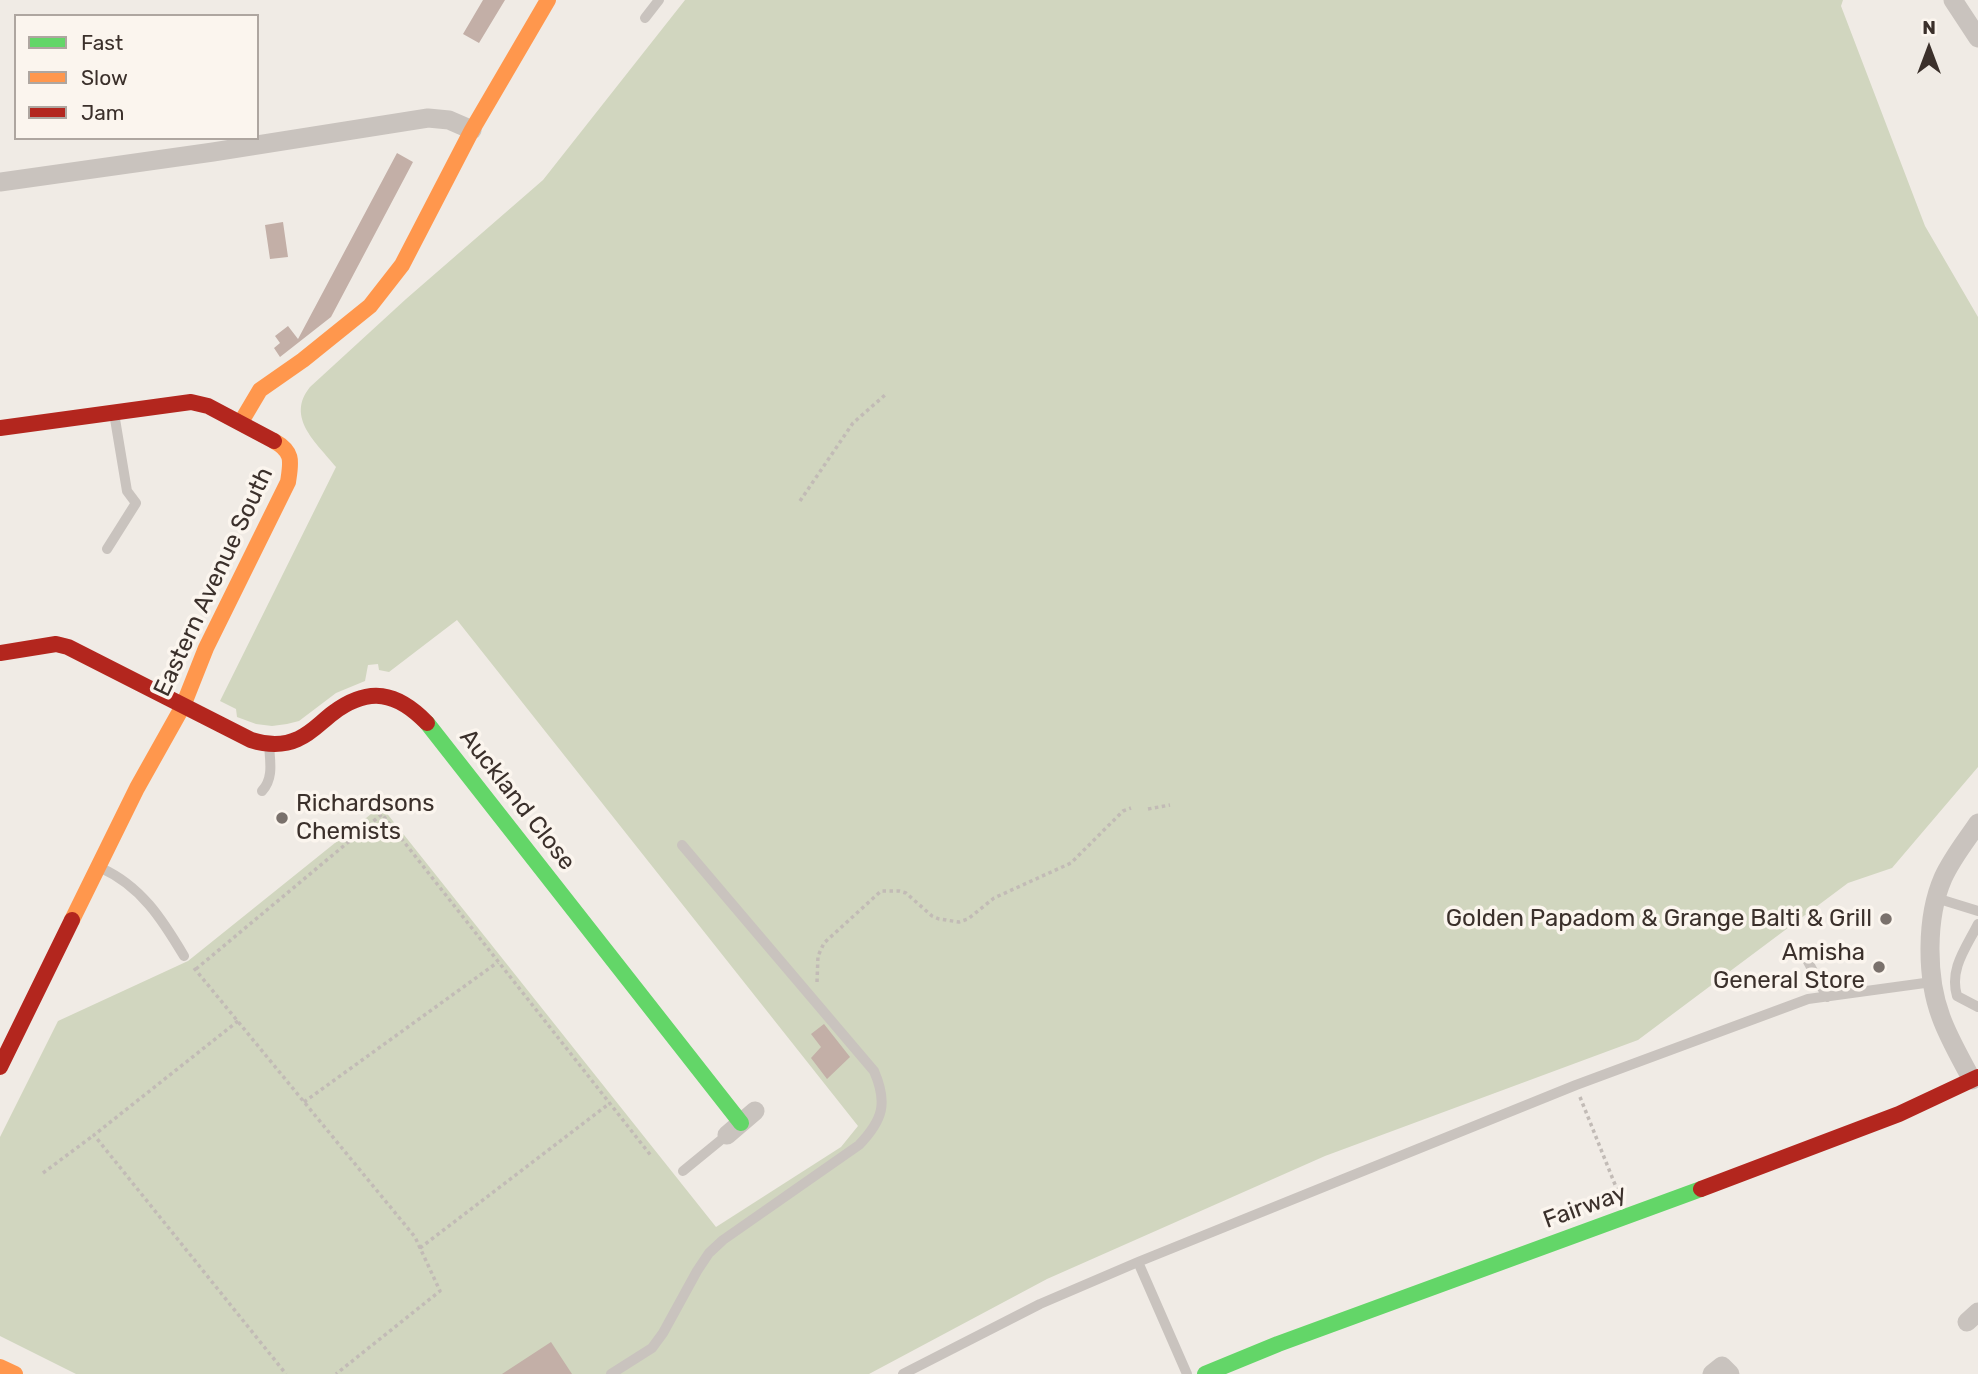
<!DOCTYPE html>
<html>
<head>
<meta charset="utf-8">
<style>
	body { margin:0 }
	#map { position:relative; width:1978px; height:1374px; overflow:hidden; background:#f0ebe5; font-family:Rubik,sans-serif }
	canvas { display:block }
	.legend { position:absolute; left:14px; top:14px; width:245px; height:126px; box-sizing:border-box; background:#fbf5ee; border:2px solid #aea6a0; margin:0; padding:9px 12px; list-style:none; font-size:21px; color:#3b302b }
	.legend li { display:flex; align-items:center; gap:14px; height:35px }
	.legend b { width:35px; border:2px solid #aea6a0 }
	.north { position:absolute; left:1894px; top:14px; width:70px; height:70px; -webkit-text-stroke:5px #fbf5ee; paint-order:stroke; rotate:0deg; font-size:19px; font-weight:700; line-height:28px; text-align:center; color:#3b302b }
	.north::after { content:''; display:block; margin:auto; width:24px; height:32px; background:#3b302b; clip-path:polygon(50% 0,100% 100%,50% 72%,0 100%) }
</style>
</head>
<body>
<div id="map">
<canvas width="1978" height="1374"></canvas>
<ul class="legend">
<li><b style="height:9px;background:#63d668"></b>Fast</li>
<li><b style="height:9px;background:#ff974d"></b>Slow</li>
<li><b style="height:9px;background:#b3261e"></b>Jam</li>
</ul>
<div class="north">N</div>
</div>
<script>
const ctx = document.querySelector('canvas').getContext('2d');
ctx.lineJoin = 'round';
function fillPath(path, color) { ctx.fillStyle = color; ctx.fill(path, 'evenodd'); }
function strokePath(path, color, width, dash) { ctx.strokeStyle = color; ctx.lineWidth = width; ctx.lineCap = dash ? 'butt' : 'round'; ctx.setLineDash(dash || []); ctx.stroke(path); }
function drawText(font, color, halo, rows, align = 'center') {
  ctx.font = font + ' Rubik,sans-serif'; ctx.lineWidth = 7; ctx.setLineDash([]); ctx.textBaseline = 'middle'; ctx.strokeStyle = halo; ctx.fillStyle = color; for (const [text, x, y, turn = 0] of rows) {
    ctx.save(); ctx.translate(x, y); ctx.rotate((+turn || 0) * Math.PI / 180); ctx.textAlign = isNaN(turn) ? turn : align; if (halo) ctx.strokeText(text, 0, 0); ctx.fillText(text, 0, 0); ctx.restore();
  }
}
fillPath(new Path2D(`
	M685,0H1843L1841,6L1925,226L1978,317V767L1892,868L1848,883L1638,1040L1325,1156L1047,1279L869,1374H76L0,1336V1137L58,1021L188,961L381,806L716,1227L841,1147L858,1126L457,620L389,672L379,670L378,664L368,665L365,681L336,693L299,721L287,724L272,726L256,724L237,717L236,709L220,701L336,467C317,443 285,418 310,387L406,299L543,180Z`), '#d1d6bf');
fillPath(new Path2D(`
	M483,0H505L479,43L463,34Z
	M397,153L413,162L331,317L280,357L274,348L280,343L275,336L288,326L298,339Z
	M283,222L288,257L270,259L265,225Z
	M824,1024L850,1057L827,1079L811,1058L821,1047L811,1034Z
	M551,1342L572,1374H502Z`), '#c3afa7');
strokePath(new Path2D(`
	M800,501L853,423L885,395
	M1148,809L1170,805
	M194,968L415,1237L440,1291L336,1374
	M196,969L382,814L652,1157
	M817,982L818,956L824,943L881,891H899L906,893L932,916L939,919L959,922L968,919L994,898L1071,863L1123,811L1131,808
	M238,1021L94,1135L286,1374
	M1580,1097L1620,1197
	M304,1102L498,962
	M43,1173L94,1135
	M420,1248L610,1103`), '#c2bbb6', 3.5, [3.5, 3.5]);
strokePath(new Path2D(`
	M645,18L659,0
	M107,549L136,503L127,491L114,413
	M262,791C274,778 270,761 269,745
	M101,868C141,886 162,919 184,956
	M1936,898L1978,911
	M1978,924C1966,948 1949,969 1957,996L1978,1007
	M1806,958L1827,997
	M683,1171L727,1135
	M1138,1262L1187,1374
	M611,1374L652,1348L663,1333L697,1271L709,1253L723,1240L859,1145C883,1120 888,1103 874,1071L682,845
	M903,1374L1040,1304L1138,1262L1576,1085L1808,999L1932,982`), '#c9c3be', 10);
strokePath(new Path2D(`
	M1953,0L1978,38
	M0,182L213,152L428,118L449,120L472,130
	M1972,1080C1961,1059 1949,1039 1941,1017C1926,977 1926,917 1943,878C1952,858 1966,841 1978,823
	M727,1135L755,1111
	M1967,1322L1978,1312
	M1712,1374L1722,1366L1730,1374`), '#c9c3be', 19);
strokePath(new Path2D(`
	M427,723L741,1123
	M1205,1374L1278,1344L1701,1189`), '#63d668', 16);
strokePath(new Path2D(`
	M241,422L260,390L303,360L370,306L402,265L472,130L548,0
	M72,920L137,788L183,706L206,648L288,482C291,462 294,452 274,441
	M0,1367L15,1374`), '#ff974d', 16);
strokePath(new Path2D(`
	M0,428L191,402L208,406L274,441
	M0,653L56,644L68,647L251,740C267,745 283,746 298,739C312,733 321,722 333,713C369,686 397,692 427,723
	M0,1067L72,920
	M1701,1189L1899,1114L1978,1077`), '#b3261e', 16);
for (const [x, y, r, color] of [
	[282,818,7,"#7a716c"],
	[1886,919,7,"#7a716c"],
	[1879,967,7,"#7a716c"]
]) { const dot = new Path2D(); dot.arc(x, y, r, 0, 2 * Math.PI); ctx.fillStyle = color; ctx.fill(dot); strokePath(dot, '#fbf5ee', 2.5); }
drawText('24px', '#3b302b', '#fbf5ee', [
	["Eastern Avenue South",214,582,-65],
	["Auckland Close",517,800,52],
	["Fairway",1585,1207,-20]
]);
drawText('24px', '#3b302b', '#fbf5ee', [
	["Richardsons",296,804,"left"],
	["Chemists",296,832,"left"],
	["Golden Papadom & Grange Balti & Grill",1872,919],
	["Amisha",1865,953],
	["General Store",1865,981]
], 'right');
</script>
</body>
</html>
